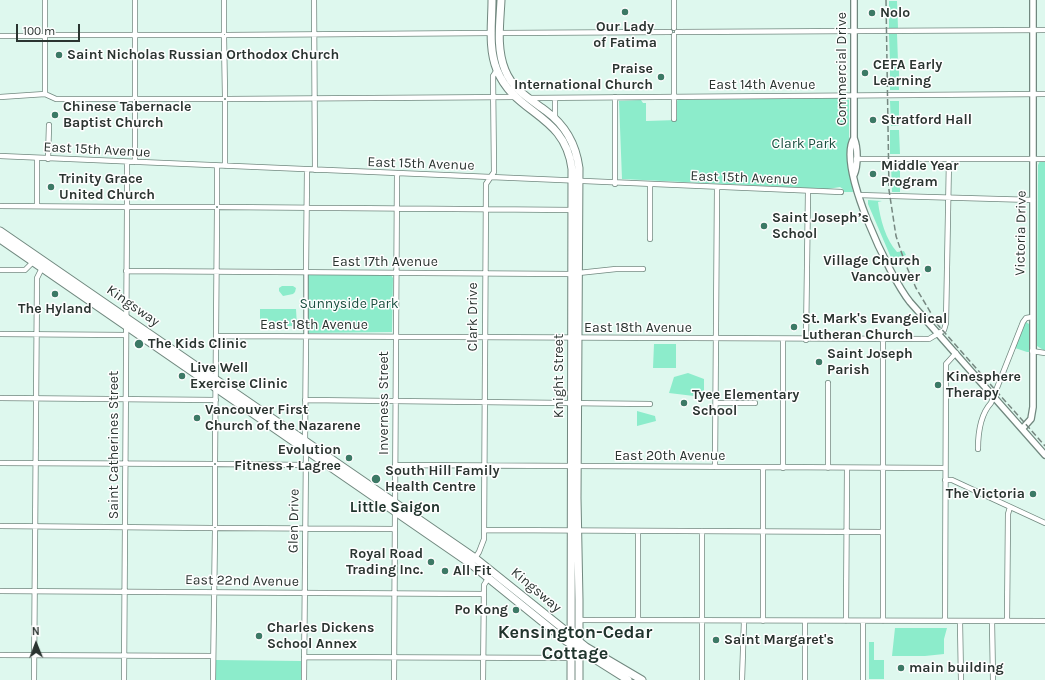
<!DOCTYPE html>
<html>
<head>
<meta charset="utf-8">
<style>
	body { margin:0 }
	#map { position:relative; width:1045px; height:680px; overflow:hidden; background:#def8ee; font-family:Karla,sans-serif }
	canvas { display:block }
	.north { position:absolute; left:16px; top:624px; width:40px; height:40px; -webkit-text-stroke:3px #fefefe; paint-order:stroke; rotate:359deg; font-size:11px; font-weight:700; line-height:16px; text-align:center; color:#2a3430 }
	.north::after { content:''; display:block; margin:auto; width:14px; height:18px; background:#2a3430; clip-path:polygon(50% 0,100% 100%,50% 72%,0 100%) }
	.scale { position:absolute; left:16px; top:24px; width:64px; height:18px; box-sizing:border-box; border:2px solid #2a3430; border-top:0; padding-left:5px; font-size:12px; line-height:14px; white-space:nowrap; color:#2a3430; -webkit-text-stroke:3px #fefefe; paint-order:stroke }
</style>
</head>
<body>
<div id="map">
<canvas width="1045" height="680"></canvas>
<div class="north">N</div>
<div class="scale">100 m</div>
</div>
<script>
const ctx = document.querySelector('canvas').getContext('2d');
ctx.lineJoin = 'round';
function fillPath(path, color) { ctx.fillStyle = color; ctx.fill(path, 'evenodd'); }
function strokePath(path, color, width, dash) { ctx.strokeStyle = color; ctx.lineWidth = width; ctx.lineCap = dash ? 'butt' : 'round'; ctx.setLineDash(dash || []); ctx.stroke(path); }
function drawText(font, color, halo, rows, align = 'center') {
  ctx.font = font + ' Karla,sans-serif'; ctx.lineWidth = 3; ctx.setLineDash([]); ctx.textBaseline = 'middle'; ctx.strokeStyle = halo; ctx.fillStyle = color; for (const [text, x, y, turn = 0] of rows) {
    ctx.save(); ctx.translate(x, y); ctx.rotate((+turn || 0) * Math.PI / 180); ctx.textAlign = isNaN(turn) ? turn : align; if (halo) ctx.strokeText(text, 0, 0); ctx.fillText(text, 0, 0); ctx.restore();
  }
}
fillPath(new Path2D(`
	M889,1H897L898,28H889Z
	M889,34H897L898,62L890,61Z
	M890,65H899V90H890Z
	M844,98L849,100V169L853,192H844L843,189L840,187L828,189L622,179L619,101L641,100L643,103H646V121L677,120L676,101L680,99L685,100Z
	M890,101H899V126H891Z
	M890,130H899L900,154H890Z
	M1040,161H1045V351L1037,346L1038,165Z
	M891,165H900V192H892Z
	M868,200L882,201L878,202C880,219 886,240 897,252L904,251L906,255L892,260L868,204Z
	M305,274L391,275L393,278L392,332L306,333Z
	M282,286H293L296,288L295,292L293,294L283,296L279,291V288Z
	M260,309H296L297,326H260Z
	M1026,322L1029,324V352H1027L1015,348Z
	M654,344H676V368H653Z
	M688,373L704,379V395L702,397L669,393L674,377Z
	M637,411L655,416L656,421L637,426Z
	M895,628H947L944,639V654L925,656H892Z
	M869,642H874V660H884V679H869Z
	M216,660L301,661V680H216Z`), '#8ceccb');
const pedestrian = new Path2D(`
	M306,336V272`);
const minor = new Path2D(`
	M135,0V97
	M224,0V32
	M314,0L315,170
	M674,0V28
	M677,32L1045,30
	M45,33V0
	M499,33L670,32
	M47,35H222
	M227,35L492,33
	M674,35V119
	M0,36H42
	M224,37L225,96
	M45,38V94
	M0,97L45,94L56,99H132
	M615,97V184
	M528,98L1045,94
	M137,99H222
	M228,99L515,97
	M135,102V162
	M225,102V166
	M555,118V98
	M0,156L841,192
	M48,159L49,125
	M856,159H1045
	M858,195L1033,200
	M217,204V166
	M127,205V162
	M0,206L125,207
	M37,206V158
	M129,207H214
	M220,207L574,210
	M650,239V185
	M0,270H25L33,262
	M126,271L569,274L616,269H643
	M306,272L307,170
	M0,334L126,335
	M216,336L929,339L944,330L946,323L949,159
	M806,340L808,192
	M1032,351L1045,353
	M0,398L216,400
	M305,400L650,404
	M716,403H755
	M305,442L306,336
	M978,449C978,434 980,415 991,403L1023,322L1026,318L1032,317
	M215,461L217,210
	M0,463L212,464
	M218,464L306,465
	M395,465L945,468
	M715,467L717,188
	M783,468V339
	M828,468V383
	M945,480H952L1045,523
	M215,525V467
	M0,526L212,528
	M218,528L395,529
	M484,530L882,532
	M702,531V680
	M471,564L479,552L484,539L486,184L494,172L493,76L497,70
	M0,591L484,594
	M579,620L1045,621
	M638,620V531
	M763,621V468
	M846,621L847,468
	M863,621V680
	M883,621V340
	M945,621L946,364L956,353
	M960,621L961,680
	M992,621L993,680
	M1007,621L1008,514L1010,507
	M0,655L213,656
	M304,657L572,658
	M34,680L37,278L42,268
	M124,680L127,209
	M213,680L215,530
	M304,680L306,450
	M394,680L397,174
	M483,680L484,585L489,577
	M742,680L744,621
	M805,680V621`);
const tertiary = new Path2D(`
	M854,0V138C858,147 858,166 854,175
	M854,138C836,166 890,277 910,302L1045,455
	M1022,429L1031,419L1033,407V0`);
const secondary = new Path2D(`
	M492,0C492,23 488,48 497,70C515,115 565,113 572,169L571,680
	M501,0C500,23 496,48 505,70C513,90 530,99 546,111C565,125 576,145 579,168L577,498L579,600V680`);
const primary = new Path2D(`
	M0,231L475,558L586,647L642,680
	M0,239L471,564L566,641L628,680`);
strokePath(pedestrian, '#71887f', 5.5);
strokePath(minor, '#71887f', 6);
strokePath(tertiary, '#71887f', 8);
strokePath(secondary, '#71887f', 9);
strokePath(primary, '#71887f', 9);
strokePath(pedestrian, '#fff', 3.5);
strokePath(minor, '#fff', 4.5);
strokePath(tertiary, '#fff', 5.5);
strokePath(secondary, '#fff', 7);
strokePath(primary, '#fff', 7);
strokePath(new Path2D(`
	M886,0L889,190L896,236L905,263L916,288L938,325L1045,446`), '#768780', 1.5, [6, 3]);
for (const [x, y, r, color] of [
	[625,12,4,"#3c7965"],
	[872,13,4,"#3c7965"],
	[59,55,4,"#3c7965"],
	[865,73,4,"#3c7965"],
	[661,77,4,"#3c7965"],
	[55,115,4,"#3c7965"],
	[873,120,4,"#3c7965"],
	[873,174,4,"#3c7965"],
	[51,187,4,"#3c7965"],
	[764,226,4,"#3c7965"],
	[928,269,4,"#3c7965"],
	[55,294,4,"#3c7965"],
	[794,327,4,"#3c7965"],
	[139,344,5,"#3c7965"],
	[819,362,4,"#3c7965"],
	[182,376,4,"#3c7965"],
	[938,385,4,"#3c7965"],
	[684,403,4,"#3c7965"],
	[197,418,4,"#3c7965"],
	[349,458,4,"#3c7965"],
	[376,479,5,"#3c7965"],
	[1033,494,4,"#3c7965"],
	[431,562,4,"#3c7965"],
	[445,571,4,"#3c7965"],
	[516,610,4,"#3c7965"],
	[259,636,4,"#3c7965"],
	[716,640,4,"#3c7965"],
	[901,668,4,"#3c7965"]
]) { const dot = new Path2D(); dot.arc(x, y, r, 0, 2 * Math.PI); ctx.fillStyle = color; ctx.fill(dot); strokePath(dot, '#fefefe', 1.5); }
drawText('bold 14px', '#2a3430', '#fefefe', [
	["Nolo",880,13],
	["Our Lady",625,27,"center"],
	["of Fatima",625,43,"center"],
	["Saint Nicholas Russian Orthodox Church",67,55],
	["CEFA Early",873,65],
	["Learning",873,81],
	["Praise",653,69,"right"],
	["International Church",653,85,"right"],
	["Chinese Tabernacle",63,107],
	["Baptist Church",63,123],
	["Stratford Hall",881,120],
	["Middle Year",881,166],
	["Program",881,182],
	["Trinity Grace",59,179],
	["United Church",59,195],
	["Saint Joseph’s",772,218],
	["School",772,234],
	["Village Church",920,261,"right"],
	["Vancouver",920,277,"right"],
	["The Hyland",55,309,"center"],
	["St. Mark's Evangelical",802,319],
	["Lutheran Church",802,335],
	["The Kids Clinic",148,344],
	["Saint Joseph",827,354],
	["Parish",827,370],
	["Live Well",190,368],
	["Exercise Clinic",190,384],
	["Kinesphere",946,377],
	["Therapy",946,393],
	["Tyee Elementary",692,395],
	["School",692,411],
	["Vancouver First",205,410],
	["Church of the Nazarene",205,426],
	["Evolution",341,450,"right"],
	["Fitness + Lagree",341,466,"right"],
	["South Hill Family",385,471],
	["Health Centre",385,487],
	["The Victoria",1025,494,"right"],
	["Royal Road",423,554,"right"],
	["Trading Inc.",423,570,"right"],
	["All Fit",453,571],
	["Po Kong",508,610,"right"],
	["Charles Dickens",267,628],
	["School Annex",267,644],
	["Saint Margaret's",724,640],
	["main building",909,668]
], 'left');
drawText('14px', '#2a3430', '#fefefe', [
	["Commercial Drive",842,69,-90],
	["East 14th Avenue",762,85],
	["East 15th Avenue",97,150,3],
	["East 15th Avenue",421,164,2],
	["East 15th Avenue",744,178,2],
	["Victoria Drive",1021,233,-89],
	["East 17th Avenue",385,262],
	["Kingsway",133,306,35],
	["Clark Drive",473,317,-90],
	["East 18th Avenue",314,325],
	["East 18th Avenue",638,328],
	["Knight Street",559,376,-90],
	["Inverness Street",384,403,-90],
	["Saint Catherines Street",114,445,-90],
	["East 20th Avenue",670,456],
	["Glen Drive",294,521,-89],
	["East 22nd Avenue",242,581,1],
	["Kingsway",536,590,40]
]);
drawText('14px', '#1b5040', '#fefefe', [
	["Clark Park",804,144],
	["Sunnyside Park",349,304]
]);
drawText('bold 15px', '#20342d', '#fefefe', [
	["Little Saigon",395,508]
]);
drawText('bold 18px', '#20342d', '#fefefe', [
	["Kensington-Cedar",575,633],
	["Cottage",575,654]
]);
</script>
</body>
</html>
